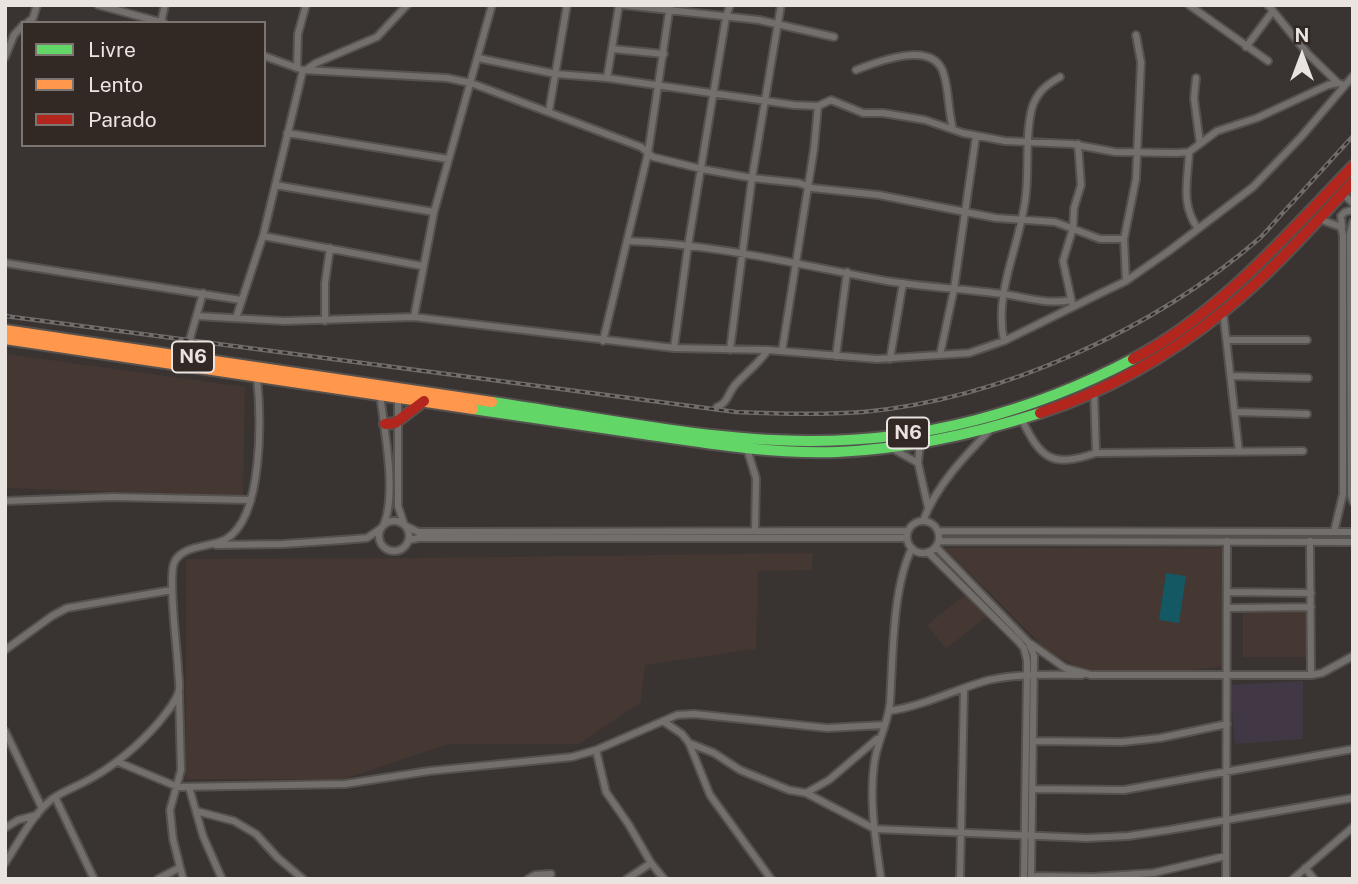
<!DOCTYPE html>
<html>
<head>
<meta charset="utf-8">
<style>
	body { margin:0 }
	#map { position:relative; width:1358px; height:884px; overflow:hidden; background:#393432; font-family:"Public Sans",sans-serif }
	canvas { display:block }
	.frame { position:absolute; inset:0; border:7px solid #eae4e1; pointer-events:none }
	.legend { position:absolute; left:21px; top:21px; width:245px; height:126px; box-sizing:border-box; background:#322925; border:2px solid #7c7470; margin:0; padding:9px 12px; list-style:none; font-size:21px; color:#eae4e1 }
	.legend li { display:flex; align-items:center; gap:14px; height:35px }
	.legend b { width:35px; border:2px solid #7c7470 }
	.north { position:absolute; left:1267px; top:21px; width:70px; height:70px; -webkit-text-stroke:5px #322925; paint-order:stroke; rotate:0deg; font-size:19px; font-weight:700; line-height:28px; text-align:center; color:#eae4e1 }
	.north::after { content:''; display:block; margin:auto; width:24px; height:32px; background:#eae4e1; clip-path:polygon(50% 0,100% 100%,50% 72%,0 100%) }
</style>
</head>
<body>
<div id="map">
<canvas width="1358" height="884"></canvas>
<div class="frame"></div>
<ul class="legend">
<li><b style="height:9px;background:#63d668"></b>Livre</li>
<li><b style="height:9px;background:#ff974d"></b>Lento</li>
<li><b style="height:9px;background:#b3261e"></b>Parado</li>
</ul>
<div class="north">N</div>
</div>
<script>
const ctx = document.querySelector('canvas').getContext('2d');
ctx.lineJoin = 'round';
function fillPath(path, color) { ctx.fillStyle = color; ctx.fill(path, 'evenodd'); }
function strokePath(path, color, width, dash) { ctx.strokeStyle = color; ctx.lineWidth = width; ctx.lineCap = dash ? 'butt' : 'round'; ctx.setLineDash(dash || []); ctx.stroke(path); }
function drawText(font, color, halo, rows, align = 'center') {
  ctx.font = font + ' "Public Sans",sans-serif'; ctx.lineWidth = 6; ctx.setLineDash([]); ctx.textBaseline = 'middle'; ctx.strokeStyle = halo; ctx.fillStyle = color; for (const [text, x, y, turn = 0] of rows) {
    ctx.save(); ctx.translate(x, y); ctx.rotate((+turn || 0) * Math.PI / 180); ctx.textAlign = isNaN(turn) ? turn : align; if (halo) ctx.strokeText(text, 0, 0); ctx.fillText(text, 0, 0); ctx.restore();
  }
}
fillPath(new Path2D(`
	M7,354L245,387L243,496L5,488Z
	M945,548H1221L1225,551L1226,666L1192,670H1093L1076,666L1046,650Z
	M813,553L812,570L758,571L756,649L645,665L641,702L579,744H448L344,779H186V559L412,558Z
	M967,593L986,617L946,649L927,625Z
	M1243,612H1307V657H1243Z`), '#453731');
fillPath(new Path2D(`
	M1303,681V739L1235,744L1230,685Z`), '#423845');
fillPath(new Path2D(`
	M1166,573L1186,576L1179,623L1159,620Z`), '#145863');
const street = new Path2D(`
	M98,5L164,23
	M623,5L759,20L834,37
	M1189,5L1268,61
	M1268,5L1308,54L1338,83
	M161,22L165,5
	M27,23L33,18L37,5
	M1246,47L1273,11
	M613,49L664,54
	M264,56L303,70L447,78L471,83L641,147L653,157L702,169L752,178L799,183L812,188L879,195L996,218L1055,222L1100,239H1124
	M5,57L14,35L23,25
	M478,58L556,74L607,78L794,105L818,106L831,100L863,113H883L925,120L963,133L1005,141L1072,144L1115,152L1177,153L1189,152L1217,131L1257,118L1328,85L1338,83L1344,85
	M297,68L298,34L306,5
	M306,70L316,63L377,37L407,5
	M856,70C879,61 935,39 944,75C949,91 948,111 953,129
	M607,78L619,5
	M1196,78L1194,98L1200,144
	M549,111L567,5
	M287,133L448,159
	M1189,152C1188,181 1180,203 1198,229
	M275,185L434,212
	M1342,193L1353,203
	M1319,219L1341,227L1343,235V494L1334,532
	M1353,222L1350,234L1351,495L1353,502
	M1342,227L1341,216L1345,212L1353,210
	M263,236L422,266
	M629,241C715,244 801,265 887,281C925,287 964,289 1003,294C1026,297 1048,305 1071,300
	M5,263L241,300
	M1126,281L1124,239L1136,179L1141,62L1136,35
	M1072,303L1063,261L1073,228L1074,208L1081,185L1078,144
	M1223,311L1239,452
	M197,316L284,321L414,317L674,348L768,350L877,359L969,353L1004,341L1097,295L1126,281L1169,251L1253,187L1301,137L1353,76
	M414,317L434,212L492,5
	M236,318L263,236L303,70
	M325,321V283L330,248
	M1228,340H1307
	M603,341L648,153L670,5
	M1004,341C993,291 1022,242 1026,193C1029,166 1025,134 1032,108C1037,92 1046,85 1060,77
	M674,348L688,246L726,17L730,5
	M730,350L752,178L781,5
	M782,351L814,149L818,106
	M940,355L954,289L976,136
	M185,356L203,293
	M836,356L847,272
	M890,359L903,283
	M1231,376L1308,378
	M1094,390L1096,453
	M380,394C384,429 397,492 384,524
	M398,398V506L404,524
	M717,407C728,403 728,393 735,385C746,373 758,364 768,350
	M1235,412L1307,414
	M1021,418C1041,459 1051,468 1096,453L1303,451
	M920,444L918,463L928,507
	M747,449L756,478L755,531
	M893,449L918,463
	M5,501L113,497L251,500
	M379 536a15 15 0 1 1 30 0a15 15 0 1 1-30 0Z
	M923,521C936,486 964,457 990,430
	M907 537a16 16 0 1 1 32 0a16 16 0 1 1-32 0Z
	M406,526L418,532L908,531
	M938,531L1353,532
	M939,541L1353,542
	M1310,541L1311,675
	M407,543L409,540L419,538H907
	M216,545L283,544L342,540L367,538L380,529
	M936,547L1029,643L1034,656L1031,879
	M928,552L1019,642L1024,648L1027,660V675L1024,879
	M1227,592L1311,593
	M1228,608L1311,607
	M1031,644L1065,668L1091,675H1311L1322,673L1353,656
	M5,650L52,616L67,608L172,590
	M179,693L181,770L170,810L173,839L183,879
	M889,711C924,706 955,689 989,680C1019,673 1051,675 1082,675
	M663,721L682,734L689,743L710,795L771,879
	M5,731L42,808
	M1034,741L1122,742L1160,738L1227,724
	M689,743L714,753L740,770L789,790L806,793L829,780L877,739
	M596,750L606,792L629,825L651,863L664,879
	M118,762L178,787L345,784L429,771L572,757L596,750L677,715L694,714L827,728L884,725
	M189,787L203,836L222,879
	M1034,789L1124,790L1353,749
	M806,793L875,829L1087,838L1128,836L1169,830L1353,798
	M55,797L94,879
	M196,811L234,821L256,834L278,858L303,879
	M5,828L18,820L37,815
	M5,863C19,842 32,815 52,799C63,791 78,786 90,779C117,764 139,745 159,722C166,713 177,701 179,690C180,684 178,675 178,669C177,647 168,579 174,563C182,544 211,548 226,539C264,517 261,416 257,378
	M1305,868L1314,879
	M1031,876L1093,877L1153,873L1226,856
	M158,879L179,868
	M528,879L535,875L551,874
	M627,879L651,863
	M881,879C876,842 869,803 874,765C876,744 888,724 890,703C893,658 892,588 912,548
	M960,879L964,689
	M1226,879L1227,541
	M1293,879L1353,827`);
const fast = new Path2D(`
	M492,402C596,417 702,440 807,441C921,442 1033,412 1133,359
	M473,409C534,418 596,427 657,436C717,445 776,454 837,452C907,449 974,434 1040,413`);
const slow = new Path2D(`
	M5,330L492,402
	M5,339L473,409`);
const jam = new Path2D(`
	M1133,359C1219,314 1287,235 1353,166
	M1040,413C1107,391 1171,354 1225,310C1272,272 1312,226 1353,182
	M385,424L395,423L424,401`);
strokePath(street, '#55514e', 10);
strokePath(fast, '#55514e', 14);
strokePath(slow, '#55514e', 14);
strokePath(jam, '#55514e', 14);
strokePath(street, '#736f6d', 6);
strokePath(fast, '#63d668', 10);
strokePath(slow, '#ff974d', 10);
strokePath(jam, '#b3261e', 10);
const rail = new Path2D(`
	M5,316L736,412C779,414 821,415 863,412C1002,399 1155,329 1260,238C1271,227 1281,214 1292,203C1312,181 1332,159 1353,136`);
strokePath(rail, '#706c6b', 4.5);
strokePath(rail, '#322925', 2, [5]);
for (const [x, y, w] of [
	[193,357,42],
	[908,433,42]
]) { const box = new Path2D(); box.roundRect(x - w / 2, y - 15.5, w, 31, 5); ctx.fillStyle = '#322925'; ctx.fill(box); strokePath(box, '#eae4e1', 2); }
drawText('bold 19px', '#eae4e1', null, [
	["N6",193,357],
	["N6",908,433]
]);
</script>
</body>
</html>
